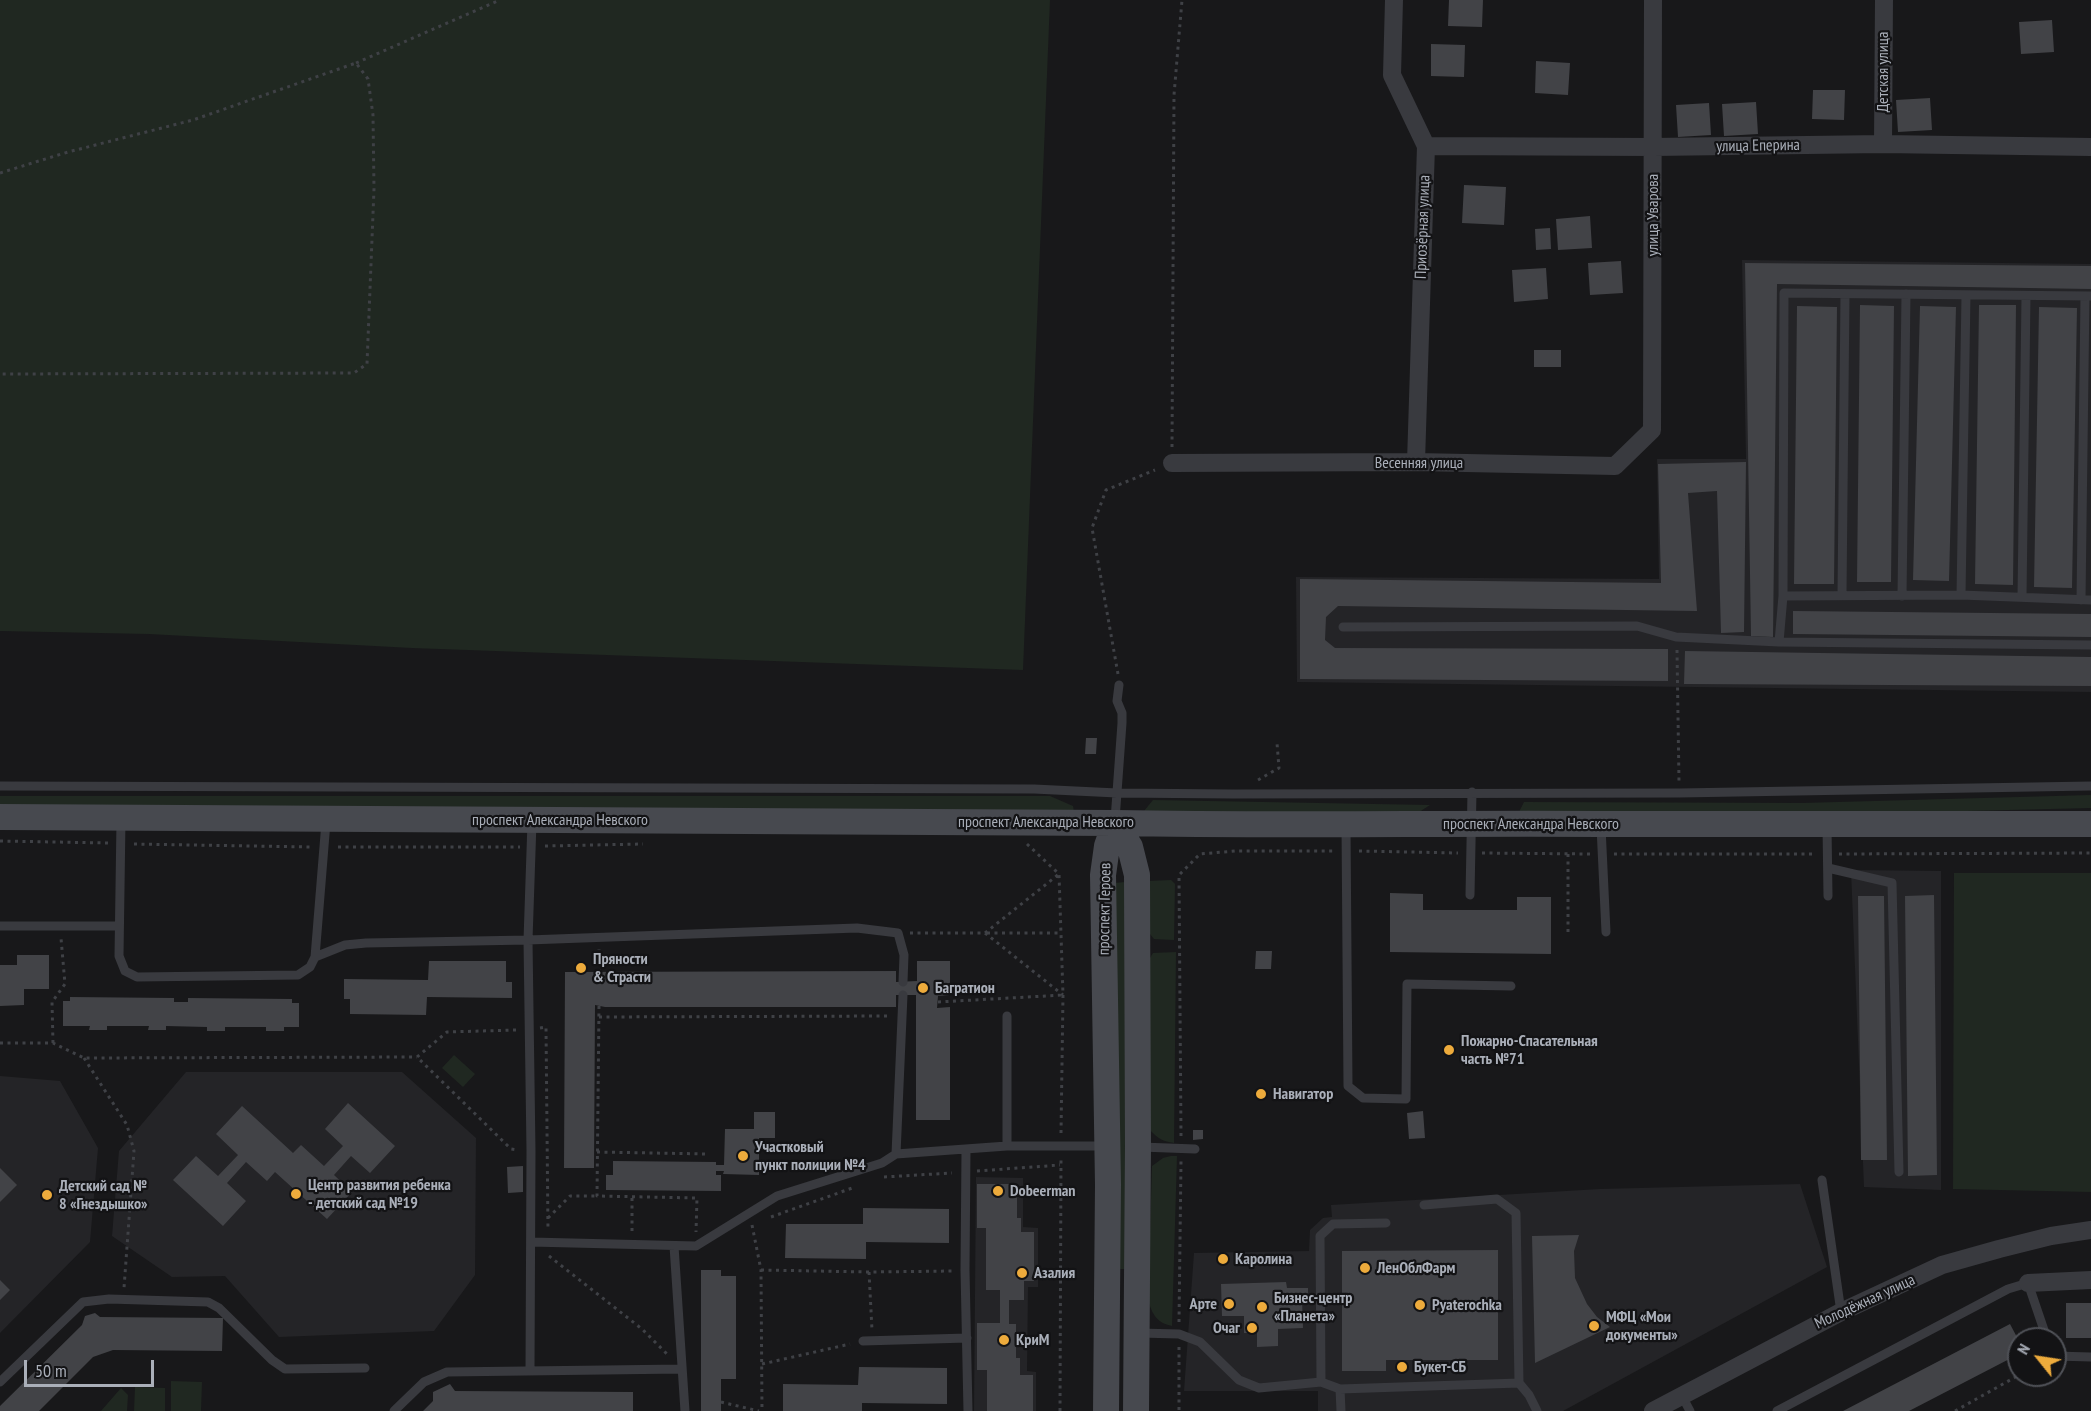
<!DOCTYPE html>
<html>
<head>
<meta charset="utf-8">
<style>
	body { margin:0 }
	#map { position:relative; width:2091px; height:1411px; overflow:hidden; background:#18181a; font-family:"PT Sans Narrow",sans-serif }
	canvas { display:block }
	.north { position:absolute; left:2007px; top:1327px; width:60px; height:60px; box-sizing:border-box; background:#131315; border:2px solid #4f5157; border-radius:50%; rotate:300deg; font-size:16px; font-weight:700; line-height:24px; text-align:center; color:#aaafb9 }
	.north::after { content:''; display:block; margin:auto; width:21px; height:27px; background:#edab3c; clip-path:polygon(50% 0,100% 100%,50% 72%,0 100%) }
	.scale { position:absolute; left:24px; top:1360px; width:130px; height:27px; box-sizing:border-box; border:3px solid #aaafb9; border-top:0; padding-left:8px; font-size:18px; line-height:21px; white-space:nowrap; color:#aaafb9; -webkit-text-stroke:4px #131315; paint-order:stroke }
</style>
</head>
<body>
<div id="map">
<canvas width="2091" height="1411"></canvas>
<div class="north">N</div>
<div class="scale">50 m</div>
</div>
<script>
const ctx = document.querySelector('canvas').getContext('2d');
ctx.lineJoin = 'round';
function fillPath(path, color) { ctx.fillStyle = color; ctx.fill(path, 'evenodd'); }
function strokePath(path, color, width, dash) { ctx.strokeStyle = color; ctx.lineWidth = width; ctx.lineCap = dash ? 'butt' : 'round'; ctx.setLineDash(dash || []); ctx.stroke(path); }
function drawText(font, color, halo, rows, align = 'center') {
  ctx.font = font + ' "PT Sans Narrow",sans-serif'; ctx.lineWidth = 4.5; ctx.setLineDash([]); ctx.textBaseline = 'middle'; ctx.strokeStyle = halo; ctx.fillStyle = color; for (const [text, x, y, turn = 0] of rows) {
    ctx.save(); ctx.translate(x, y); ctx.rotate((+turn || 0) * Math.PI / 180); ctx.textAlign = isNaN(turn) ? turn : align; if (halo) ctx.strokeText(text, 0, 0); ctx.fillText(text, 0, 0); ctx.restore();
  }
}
fillPath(new Path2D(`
	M1742,260L2091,264V692L1297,682L1296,577L1659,579L1657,459H1746Z
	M1851,870L1941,871V1190L1864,1187Z
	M186,1072H402L476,1138L475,1275L434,1331L279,1337L225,1276L172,1277L112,1236L119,1151Z
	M0,1076L60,1081L98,1148L90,1242L0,1333Z
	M976,1177L1023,1178V1227L1038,1228V1287H1028L1027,1371L1036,1372V1411H974Z
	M1800,1184L1827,1267L1563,1411H1318V1391H1184L1194,1253L1309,1251L1310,1230L1323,1218L1332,1217L1331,1205L1600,1189Z`), '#242427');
fillPath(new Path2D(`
	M0,0H1050L1023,670L412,648L149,634L0,631Z
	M2091,795V808L1804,815L1518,814L1524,802L1802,803Z
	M0,796H1050L1073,806L1074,812L0,808Z
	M1153,800L1430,805L1413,816L1144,811Z
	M1954,873H2091V1192L1953,1189Z
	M1171,880L1175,884L1174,940L1154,939L1150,934L1148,881Z
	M1125,882L1127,1146L1125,1269H1117L1115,883Z
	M1176,952L1174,1143C1163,1141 1158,1139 1150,1130V958L1153,953Z
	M454,1055L475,1074L463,1087L442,1068Z
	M1171,1156H1177L1172,1326C1157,1323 1152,1314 1148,1300L1152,1166L1163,1158Z
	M171,1381L202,1382L201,1411H171Z
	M135,1387L165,1388V1411H134Z
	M121,1388L128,1395L127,1411H101Z`), '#202821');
fillPath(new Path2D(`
	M1449,0H1483L1482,27L1448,26Z
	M2052,20L2054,52L2021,54L2019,22Z
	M1431,44L1465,45L1464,77L1431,76Z
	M1536,61L1570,63L1568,95L1535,93Z
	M1813,90H1845L1844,120L1812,119Z
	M1930,98L1932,130L1898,132L1896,100Z
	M1756,102L1758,134L1724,136L1722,104Z
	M1709,103L1711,135L1678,137L1676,105Z
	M1464,185L1506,187L1504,225L1462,223Z
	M1590,216L1592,248L1558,250L1556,219Z
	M1550,228L1551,249L1536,250L1535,229Z
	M1621,261L1623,293L1590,295L1588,263Z
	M1745,263L2091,266V289L1777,284L1773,637L1751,636Z
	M1546,268L1548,299L1514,302L1512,270Z
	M1860,305L1894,306L1891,582H1857Z
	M1979,305H2016L2013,585L1975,584Z
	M1797,306L1837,307L1834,584H1794Z
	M1920,306L1956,307L1949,581L1913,580Z
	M2039,307L2077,308L2072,588L2034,587Z
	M1534,350H1561V367H1534Z
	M1746,462L1744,632L1721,633L1717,491L1688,493L1697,611L1338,606L1326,617L1325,640L1335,648L1668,649V681L1300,679V579L1661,583L1658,464Z
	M1793,611L2091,614V637L1793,634Z
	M1685,651L2091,657V686L1684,684Z
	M1086,738H1097L1096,754H1085Z
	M1390,893L1423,894V910H1517V897H1551V954L1390,952Z
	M1934,895L1937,1175L1908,1176L1905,896Z
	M1858,896H1884L1887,1160H1861Z
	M1256,951H1272L1271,969H1255Z
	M17,955H49V989H24V1005L0,1006V965H17Z
	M429,961H506V982H512V998L427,997L426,1015L350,1014V999H344V979L428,980Z
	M917,961H950V995L938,996L937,1008L950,1007V1120H916V995H896V1007H605L595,1005L594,1168H564L565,972L896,971V982L917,981Z
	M70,997L174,998V1002H188V998L292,999V1003H299V1027H284V1031H266V1027H225V1031H207V1027L166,1026V1030H148L149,1026H107V1030H89L90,1026H63V1001H70Z
	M348,1103L395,1146L370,1173L351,1156L334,1175L352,1192L327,1219L275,1172L267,1181L246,1162L227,1183L246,1201L223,1226L173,1180L196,1156L218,1176L238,1155L216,1134L242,1106L293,1153L301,1145L324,1166L343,1146L325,1129Z
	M1423,1111L1425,1138L1409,1139L1407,1113Z
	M754,1112H775V1138H759V1175L723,1174L724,1171H716V1175H721V1191L606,1190V1175H613V1161L716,1162V1165H724L725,1129H754Z
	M1193,1130H1203V1139L1193,1140Z
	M523,1166V1192L508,1193L507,1167Z
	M0,1168L17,1185L0,1202Z
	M977,1184H1017V1218H1021V1232H1034V1281H1024V1300H1009V1324H1016V1358H1020V1375H1033V1411H987V1370H977V1323H1000V1290H986V1228H977Z
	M863,1208L949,1209V1243L866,1242V1259L785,1258L786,1224H863Z
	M1579,1235L1574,1251L1575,1278L1587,1304L1597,1317L1610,1327L1535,1363L1532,1236Z
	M1498,1250V1360H1386V1371H1342V1251Z
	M701,1270H721V1276H736V1379H721V1411H701Z
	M0,1280L10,1290L0,1300Z
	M1286,1282L1287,1288H1308V1298L1302,1299L1303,1328L1278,1329V1346L1257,1347V1333H1244V1316H1222L1221,1284Z
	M2066,1303H2091V1338H2066Z
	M95,1313L100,1317L223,1318L222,1351L113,1350L93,1357L39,1411H0V1406L82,1325L85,1316Z
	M2010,1324L2019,1341V1354L1909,1411H1843Z
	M859,1367L947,1368V1404L862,1403V1411H783V1384L858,1385Z
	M450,1384L455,1391L633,1392V1411H423L433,1401V1392Z`), '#424347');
strokePath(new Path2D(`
	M356,63L500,0
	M0,173L68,152L193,120L356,63L368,79L373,115L374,189L367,364L354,373L0,374
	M1172,447L1174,95L1182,0
	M1677,650L1679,782
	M1118,674L1092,528L1106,490L1155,470
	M1258,780L1279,768L1277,743
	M0,841L109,843
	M134,844L313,847
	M1027,844L1059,874L1063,995L1061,1133
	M545,846L643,844
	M338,847H520
	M1359,851L1458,853
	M1482,853L1590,854
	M1568,854V936
	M1614,854H1815
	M1839,854L2091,853
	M910,933H985L1059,874
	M985,933L1063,995
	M987,933H1060
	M599,972V949
	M938,1002L1063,995
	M599,1006L597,1196L697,1198L696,1232
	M599,1017L890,1016
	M540,1028L546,1027L548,1231
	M516,1030L447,1032L417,1057L511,1149L518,1150
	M0,1043H53L84,1058L417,1057
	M53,1043L52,1002L65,984L61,938
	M84,1058L127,1125L134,1151L124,1288
	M1181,1136L1179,875L1200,854L1236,851H1335
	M597,1152L708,1154
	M977,1171L1060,1165
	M884,1177L952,1173
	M632,1198V1231
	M771,1217L855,1187
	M548,1218L570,1196H597
	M752,1225L761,1270L762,1411
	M549,1256L642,1329L668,1355
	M761,1270L869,1272L954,1271
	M869,1272L872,1330
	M1179,1322L1181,1161
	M1179,1347V1411
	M762,1364L850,1344
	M721,1402L759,1411
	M1060,1411L1061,1157
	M1955,1411L2019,1375`), '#3f4146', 3, [3, 4.5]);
strokePath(new Path2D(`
	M2091,296L1784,293L1783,596L1961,595L2091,600
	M1842,595L1845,294
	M1961,595L1966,295
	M1902,596L1906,294
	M2022,597L2026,296
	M2081,600L2085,296
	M1343,627L1637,626L1676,637L1779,642L2091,645
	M1779,642L1783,596
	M0,786L1034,789L1117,793L1233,794L1679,793L2091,786
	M121,820L119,956L125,971L137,977L298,975L310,967L315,957L345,945L366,943L528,940L857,928L898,933L904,955L903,982
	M1115,820L1122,723V713L1117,701L1119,685
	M1346,826L1348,1086L1363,1098L1406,1099L1407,984L1511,986
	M1827,826L1828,896
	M1601,827L1606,932
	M1828,868L1892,883L1899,1172
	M1470,895L1472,792
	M0,926H119
	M315,957L326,822
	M1007,1016V1146
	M1141,1147L1195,1149
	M966,1150L965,1270L968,1411
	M896,1154L903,995
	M1822,1180L1841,1312
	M1424,1205L1497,1199L1516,1213L1519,1383
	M531,1242L696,1246L777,1196L882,1163L896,1154L1007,1146H1106
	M674,1246L685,1411
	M1139,1333L1179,1334L1200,1342L1239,1380L1259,1388L1321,1382L1340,1389L1519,1383L1529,1395L1537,1411
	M863,1341L967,1338
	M2055,1356L2091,1357
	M530,1369L531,1151L528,940L532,822
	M0,1382L83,1302L109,1299L208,1302L219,1308L272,1360L285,1369L365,1368
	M1321,1382L1320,1236L1333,1224L1386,1223
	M1340,1389L1341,1411
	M1682,1396L1690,1411
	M394,1411L424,1382L447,1372L682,1369
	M1777,1411L2008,1289L2028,1283L2047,1339`), '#393a3f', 9);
strokePath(new Path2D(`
	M1394,0L1392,75L1426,146L1416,462
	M1883,144L1884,0
	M1426,146L1653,147L1883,144L2091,147
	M1172,463L1416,462L1615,466L1652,430L1653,0
	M2028,1283L2091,1280
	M1653,1411L1841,1312L1942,1265L1999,1249L2051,1236L2091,1230`), '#393a3f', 18);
strokePath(new Path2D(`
	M0,817L1115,823C1277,826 1439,823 1601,824C1764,824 1927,825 2091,824
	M1115,823L1130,847L1137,875L1138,1147L1136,1411
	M1106,1411L1108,1185L1103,875L1107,846L1115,823`), '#47494f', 26);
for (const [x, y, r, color] of [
	[581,968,6,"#edab3c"],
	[923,988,6,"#edab3c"],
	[1449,1050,6,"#edab3c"],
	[1261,1094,6,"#edab3c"],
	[743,1156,6,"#edab3c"],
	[998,1191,6,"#edab3c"],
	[296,1194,6,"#edab3c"],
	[47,1195,6,"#edab3c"],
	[1223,1259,6,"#edab3c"],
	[1365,1268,6,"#edab3c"],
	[1022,1273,6,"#edab3c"],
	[1229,1304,6,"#edab3c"],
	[1420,1305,6,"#edab3c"],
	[1262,1307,6,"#edab3c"],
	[1594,1326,6,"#edab3c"],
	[1252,1328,6,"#edab3c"],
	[1004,1340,6,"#edab3c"],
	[1402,1367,6,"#edab3c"]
]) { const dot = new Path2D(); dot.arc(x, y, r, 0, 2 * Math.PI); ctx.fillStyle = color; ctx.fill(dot); strokePath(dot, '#131315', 2); }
drawText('16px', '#aaafb9', '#131315', [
	["Детская улица",1883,72,-90],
	["улица Еперина",1758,146,-1],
	["улица Уварова",1653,215,-90],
	["Приозёрная улица",1423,227,-88],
	["Весенняя улица",1419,463],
	["проспект Александра Невского",560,820],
	["проспект Александра Невского",1046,822],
	["проспект Александра Невского",1531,824],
	["проспект Героев",1105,909,-89],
	["Молодёжная улица",1865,1302,-25]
]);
drawText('bold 16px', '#aaafb9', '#131315', [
	["Пряности",593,959],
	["& Страсти",593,977],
	["Багратион",935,988],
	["Пожарно-Спасательная",1461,1041],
	["часть №71",1461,1059],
	["Навигатор",1273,1094],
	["Участковый",755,1147],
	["пункт полиции №4",755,1165],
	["Центр развития ребенка",308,1185],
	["- детский сад №19",308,1203],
	["Детский сад №",59,1186],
	["8 «Гнездышко»",59,1204],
	["Dobeerman",1010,1191],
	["Каролина",1235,1259],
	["ЛенОблФарм",1377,1268],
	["Азалия",1034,1273],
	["Бизнес-центр",1274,1298],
	["«Планета»",1274,1316],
	["Арте",1217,1304,"right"],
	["Pyaterochka",1432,1305],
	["МФЦ «Мои",1606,1317],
	["документы»",1606,1335],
	["Очаг",1240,1328,"right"],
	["КриМ",1016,1340],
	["Букет-СБ",1414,1367]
], 'left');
</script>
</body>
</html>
